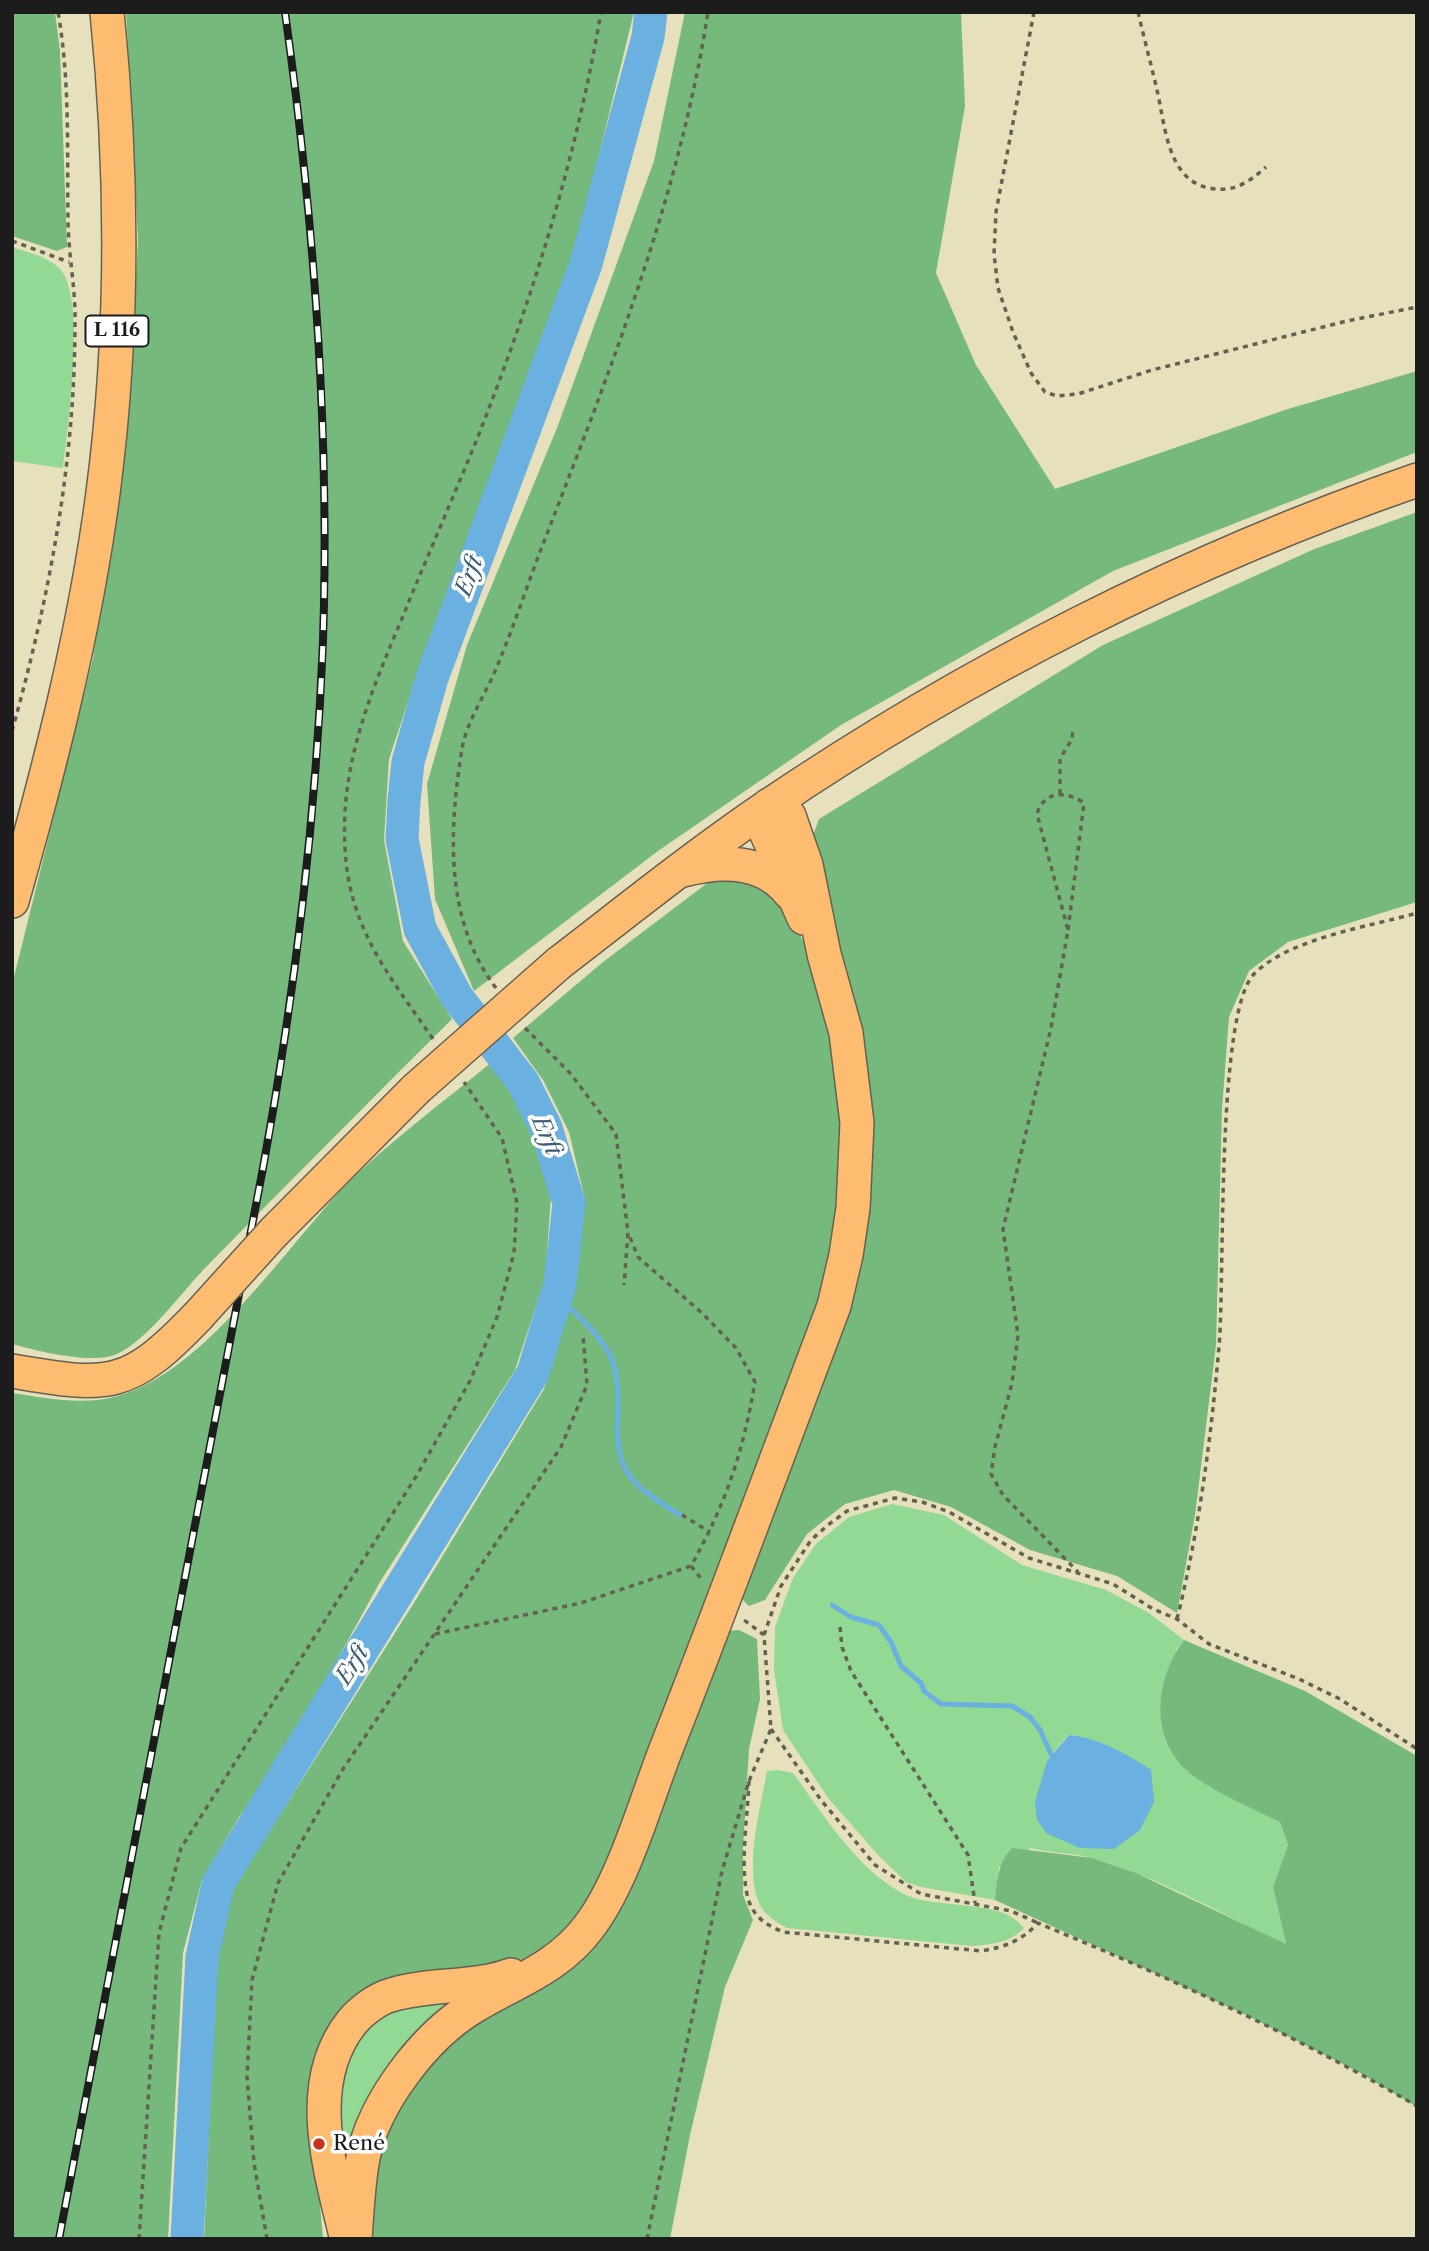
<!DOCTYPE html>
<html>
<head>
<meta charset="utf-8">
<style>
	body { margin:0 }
	#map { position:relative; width:1429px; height:2251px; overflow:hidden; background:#e7e0bc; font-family:"Libre Caslon Text",serif }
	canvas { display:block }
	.frame { position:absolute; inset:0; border:14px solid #1c1c1c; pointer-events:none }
</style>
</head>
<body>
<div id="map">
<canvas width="1429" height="2251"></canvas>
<div class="frame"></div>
</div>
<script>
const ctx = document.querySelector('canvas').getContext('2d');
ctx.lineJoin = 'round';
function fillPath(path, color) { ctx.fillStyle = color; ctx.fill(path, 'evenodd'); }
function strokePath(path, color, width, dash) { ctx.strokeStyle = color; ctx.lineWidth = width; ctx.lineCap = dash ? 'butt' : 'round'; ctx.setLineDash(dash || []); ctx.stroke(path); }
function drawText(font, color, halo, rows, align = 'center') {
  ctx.font = font + ' "Libre Caslon Text",serif'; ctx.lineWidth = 7; ctx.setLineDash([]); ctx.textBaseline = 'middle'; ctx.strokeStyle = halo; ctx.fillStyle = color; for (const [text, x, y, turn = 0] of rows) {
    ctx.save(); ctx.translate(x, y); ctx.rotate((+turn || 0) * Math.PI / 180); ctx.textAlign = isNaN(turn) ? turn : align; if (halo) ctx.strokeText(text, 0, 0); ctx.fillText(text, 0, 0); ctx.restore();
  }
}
fillPath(new Path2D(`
	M12,247C27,252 50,257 61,270C86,301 68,426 63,468L12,461Z
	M892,1504L944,1515L1022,1565L1106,1590L1149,1613L1184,1640L1176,1650L1185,1770L1280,1822L1288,1845L1273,1887L1286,1945C1224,1915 1161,1878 1094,1859C1073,1852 1052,1854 1031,1848L999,1867L995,1900L921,1887L906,1882L879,1856L828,1798L783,1730L774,1670L775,1627L793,1578L816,1544L849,1517ZM1068,1735C1097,1737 1127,1754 1151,1771L1047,1761Z
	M778,1770L793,1773C823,1814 856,1868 902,1893C934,1911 1002,1897 1024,1928C1010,1943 992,1944 972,1946L787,1928C779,1924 771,1919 765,1912C740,1883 761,1805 767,1771Z
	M477,1992L338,2174L341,2048L377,2010Z`), '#92d993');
fillPath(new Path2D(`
	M12,12H55L60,51L67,247L57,251L12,236Z
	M126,12H634L574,257L418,672L389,759L384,840L403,941L452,1019C370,1101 289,1182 208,1265C184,1289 147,1341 117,1354C94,1365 36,1351 12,1344V985L93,658L130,389L138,240Z
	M685,12H961L965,106L936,273L976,365L1055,489L1288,409L1417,371V452L1113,571L841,725L658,851L474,991L435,899L427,784L467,645L557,428L654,161Z
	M1417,512V902L1288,942L1249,971L1229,1017L1222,1109L1216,1345L1195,1515L1177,1613L1117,1576L1030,1550L951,1507L894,1490L845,1504L807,1534L765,1600L749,1606L739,1596L845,1316L860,1030L811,841L819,819L1103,645L1312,550Z
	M718,875L755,879L780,894L811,957L835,1040L845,1122L842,1206L823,1304L603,1880L560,1939L524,1961L362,1996L331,2024L315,2053L310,2088L323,2239H204L217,1955L233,1889L417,1598L544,1389L572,1299L585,1200L569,1132L543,1080L513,1038L603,962Z
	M492,1062L529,1125L551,1196L545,1279L515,1370L380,1582L292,1742L238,1819L202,1880L183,1953L168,2239H12V1393C46,1398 83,1406 118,1396C203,1372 282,1253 342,1189C387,1143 442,1103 492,1062Z
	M739,1630L757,1639L760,1699L749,1749L743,1847V1895L753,1920L725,1987L690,2135L670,2239H370L376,2158L400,2100L434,2054L484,2014L571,1963L727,1631Z
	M1184,1640L1305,1691L1417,1756V2107L1360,2073L1248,2016L995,1900C997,1879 998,1863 1012,1848L1092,1858L1136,1873L1286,1944L1273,1887L1288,1845L1280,1822C1254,1809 1205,1788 1185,1769C1149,1733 1156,1678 1184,1640Z`), '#75b97d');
fillPath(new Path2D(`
	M1069,1735C1097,1737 1127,1754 1151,1770L1154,1802L1140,1830L1114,1849L1080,1848L1046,1833L1037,1820L1035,1802L1047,1761Z`), '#6ab0e0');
strokePath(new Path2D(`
	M557,1295C575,1314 602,1335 612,1360C618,1375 618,1393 618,1408C614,1473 628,1482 680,1515
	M832,1605L851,1617L879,1625L891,1642L901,1666L921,1683L924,1691L941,1704L1012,1706L1030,1717L1040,1730L1051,1754`), '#6ab0e0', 5);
strokePath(new Path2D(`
	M187,2239L202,1957L218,1884L533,1373L560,1284L569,1203L546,1128L523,1082L457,997L420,929L402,839L404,801L408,762L432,678L586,264L648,37L651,12`), '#6ab0e0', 33);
const major = new Path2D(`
	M769,805L766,832L804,918
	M683,870C721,860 764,859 790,893
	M12,901C50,767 85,630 103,493C124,333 123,172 107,12
	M559,963C628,910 695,856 767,807C966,672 1189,559 1417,480
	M274,1232L416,1089
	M12,1371C110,1388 128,1389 198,1316
	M346,2236C330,2168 303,2083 352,2022C361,2011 377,1999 391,1995C430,1983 472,1989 511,1975
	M355,2239C357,2212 358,2184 363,2158C374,2102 425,2036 473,2007C514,1982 558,1968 588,1928C623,1883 645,1803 666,1749C724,1602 778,1454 834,1306L846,1255L853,1208L857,1123L846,1033L824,954L806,865L789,816L769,805`);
strokePath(major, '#636154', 36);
strokePath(new Path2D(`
	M1034,12L996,212L994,254L998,288L1013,332L1031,373L1045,392L1057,396L1078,394L1152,370L1347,321L1417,307
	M1138,12C1144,38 1151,64 1157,90C1165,124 1167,180 1209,188C1233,193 1248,183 1266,167
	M12,241L69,262
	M12,731C49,599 75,462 75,324C76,289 68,254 68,218C67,150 70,80 58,12
	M1060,794V759L1072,739L1073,729
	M1068,930L1084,803C1067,791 1044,790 1037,814L1068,930L1051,1028L1003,1229L1018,1335L1012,1383L995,1447L991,1474L1003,1495L1078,1572
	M496,988C444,920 449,829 462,749C466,723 485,695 495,671C511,634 524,595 538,557C606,381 679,200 708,12
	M525,1028L570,1073L616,1134L628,1233L624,1285
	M433,1039C389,975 349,929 345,848C340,764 371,692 403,616C427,557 453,498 477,439C532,300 576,160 601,12
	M682,1515L710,1532
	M691,1566L703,1581
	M1177,1619C1199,1531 1211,1438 1219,1347C1225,1280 1216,1013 1254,974C1290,938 1368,927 1417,913
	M840,1627L842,1647L851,1671L968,1855L975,1903
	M435,1634L581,1603L691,1566C726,1503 743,1453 755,1382L736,1348L703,1314L638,1257L629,1235
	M764,1635L781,1586L811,1540L828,1525L847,1511L895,1498L922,1502L949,1512L1029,1558L1113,1584L1153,1609L1177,1619L1209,1644L1299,1679L1340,1699L1417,1749
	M771,1729L821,1800L875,1865L921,1894L1011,1911L1038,1923
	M749,1781C748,1815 738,1874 750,1904C756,1919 769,1926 783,1932L981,1951C1005,1947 1021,1941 1038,1923C1168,1977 1295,2035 1417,2106
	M139,2239L159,1933L181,1848L417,1475L470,1381L497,1317L514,1253L517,1203L502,1138L464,1082
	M267,2239L254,2163L247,2077L252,1980L278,1883L343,1769L561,1447L587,1385L583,1335
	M647,2239L722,1871L749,1781L771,1729L764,1635L744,1620`), '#636154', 3.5, [5, 5]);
strokePath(major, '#febc70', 33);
const rail = new Path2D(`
	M59,2239L263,1168C295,993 316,818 323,641C330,430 314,220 285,12`);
strokePath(rail, '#1c1c1c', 8);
strokePath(rail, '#fff', 5, [16]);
const majorBridge = new Path2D(`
	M416,1089L559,963
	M198,1316L274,1232`);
strokePath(majorBridge, '#636154', 36, []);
strokePath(majorBridge, '#febc70', 33);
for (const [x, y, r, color] of [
	[319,2144,7,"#c8321e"]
]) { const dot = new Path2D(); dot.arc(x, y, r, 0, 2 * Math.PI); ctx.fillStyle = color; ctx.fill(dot); strokePath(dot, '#fff', 2.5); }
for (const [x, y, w] of [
	[117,331,63]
]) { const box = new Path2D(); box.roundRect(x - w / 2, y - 15.5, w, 31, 5); ctx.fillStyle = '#fff'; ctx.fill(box); strokePath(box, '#1c1c1c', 2); }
drawText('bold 19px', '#1c1c1c', null, [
	["L 116",117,331]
]);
drawText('21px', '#1c1c1c', '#fff', [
	["René",333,2144]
], 'left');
drawText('italic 23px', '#3f5f74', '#fff', [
	["Erft",470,576,-70],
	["Erft",546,1136,67],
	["Erft",353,1665,-58]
]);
</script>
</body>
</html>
